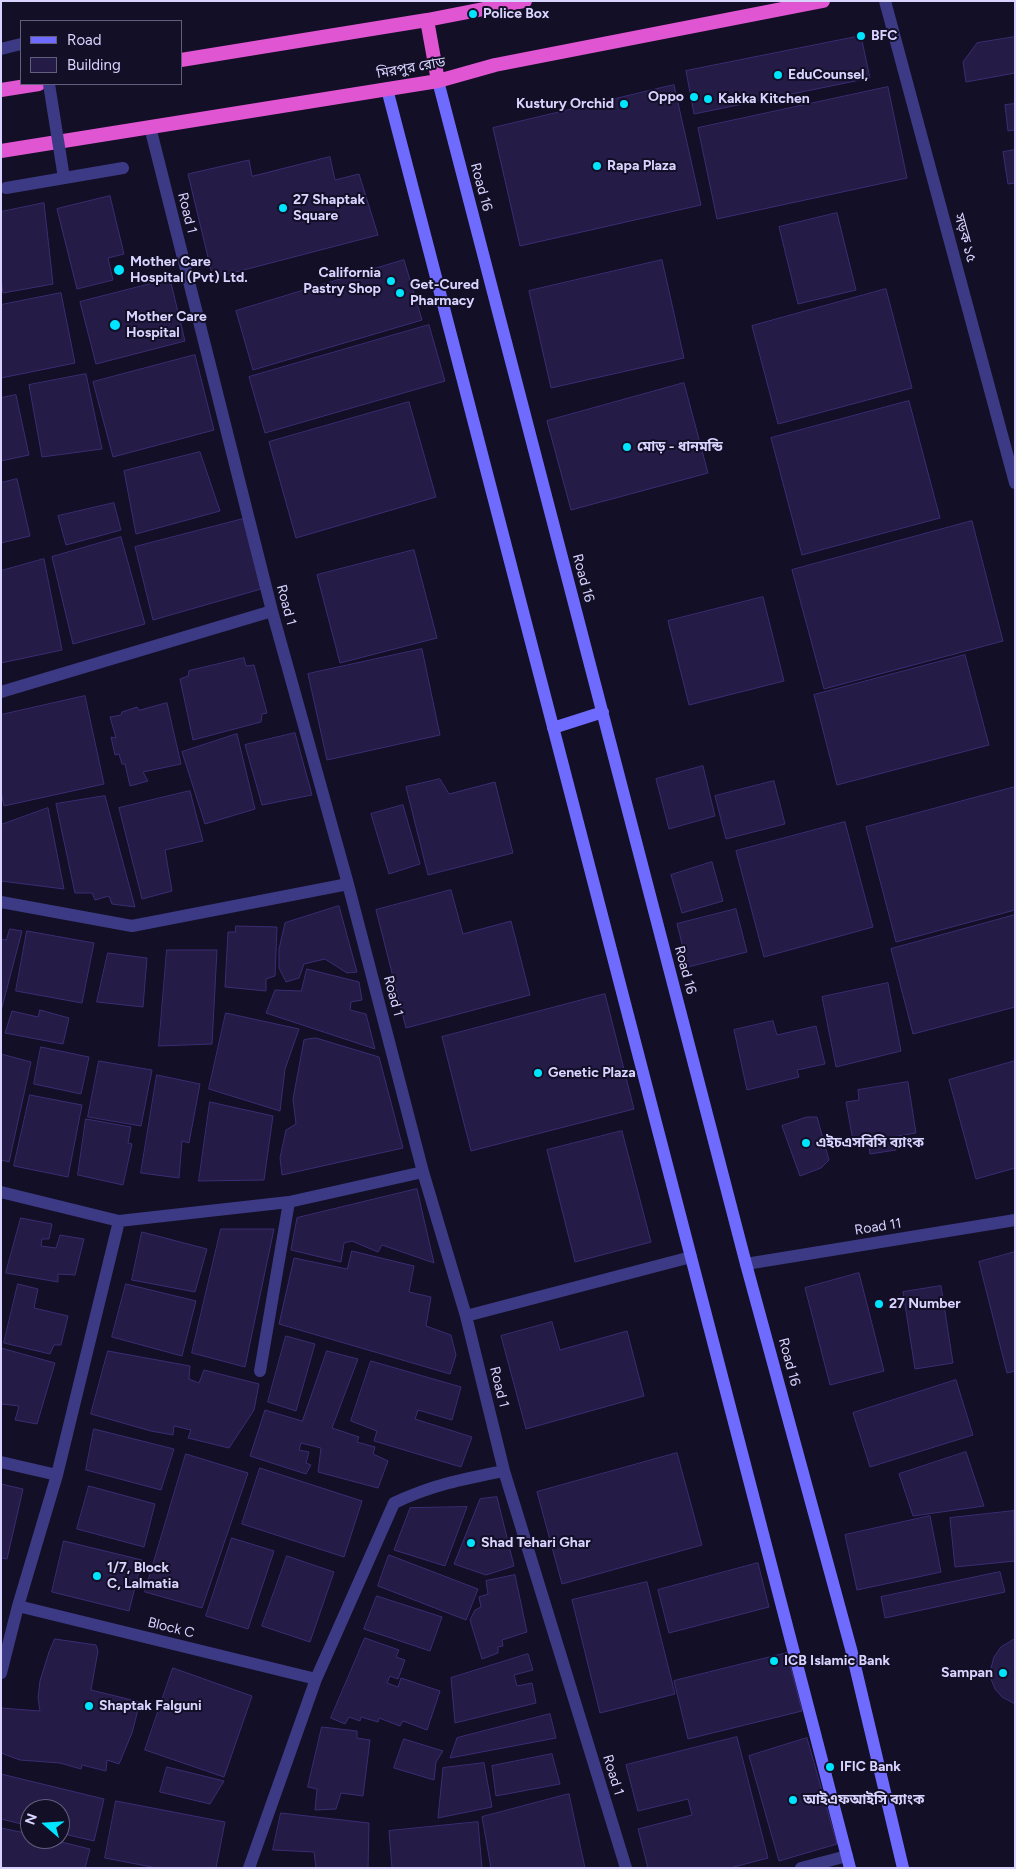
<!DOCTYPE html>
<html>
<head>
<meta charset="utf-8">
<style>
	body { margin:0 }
	#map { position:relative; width:1016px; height:1869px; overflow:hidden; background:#130f26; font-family:Figtree,sans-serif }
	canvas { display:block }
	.frame { position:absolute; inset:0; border:2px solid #d9d4ff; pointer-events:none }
	.legend { position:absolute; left:20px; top:20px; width:162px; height:65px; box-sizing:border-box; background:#130f26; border:1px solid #625e7d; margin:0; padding:6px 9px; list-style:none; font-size:15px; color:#d9d4ff }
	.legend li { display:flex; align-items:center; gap:10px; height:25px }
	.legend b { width:25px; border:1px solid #625e7d }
	.north { position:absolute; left:20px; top:1799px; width:50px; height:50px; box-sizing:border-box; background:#130f26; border:1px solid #625e7d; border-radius:50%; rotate:289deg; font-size:14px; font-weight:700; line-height:20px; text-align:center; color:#d9d4ff }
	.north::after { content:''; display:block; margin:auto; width:18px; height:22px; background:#00e5ff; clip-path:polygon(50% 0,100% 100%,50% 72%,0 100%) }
</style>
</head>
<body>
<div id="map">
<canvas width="1016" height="1869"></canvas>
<div class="frame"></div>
<ul class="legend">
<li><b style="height:6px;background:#6f6bff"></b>Road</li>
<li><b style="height:14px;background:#241b47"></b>Building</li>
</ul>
<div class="north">N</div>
</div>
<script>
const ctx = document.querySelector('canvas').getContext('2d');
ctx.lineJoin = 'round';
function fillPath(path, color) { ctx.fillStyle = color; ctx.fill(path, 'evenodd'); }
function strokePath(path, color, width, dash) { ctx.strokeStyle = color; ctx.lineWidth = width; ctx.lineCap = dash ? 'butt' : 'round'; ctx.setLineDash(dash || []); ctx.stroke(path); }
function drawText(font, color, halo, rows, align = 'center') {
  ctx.font = font + ' Figtree,"Noto Sans Bengali",sans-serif'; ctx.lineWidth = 4; ctx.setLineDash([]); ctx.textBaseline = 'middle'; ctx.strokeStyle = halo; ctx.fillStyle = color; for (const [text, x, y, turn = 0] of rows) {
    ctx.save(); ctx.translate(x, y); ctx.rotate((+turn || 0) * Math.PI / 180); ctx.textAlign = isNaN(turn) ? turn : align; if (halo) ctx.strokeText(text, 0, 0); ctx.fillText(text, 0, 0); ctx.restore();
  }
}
const building = new Path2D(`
	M861,36L870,78L694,114L686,71Z
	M1015,37V73L966,82L963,62L977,43Z
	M674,85L701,205L520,246L493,128Z
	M888,87L907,178L717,219L698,128Z
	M1015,104V130L1008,131L1005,105Z
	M1015,150V183L1008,184L1003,152Z
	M330,157L335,180L359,174L378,235L213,278L188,174L249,160L252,176Z
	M110,196L124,254L108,258L113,280L77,289L57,209Z
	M44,203L53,284L3,293L1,279V212Z
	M837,213L856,290L798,304L779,227Z
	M404,260L422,320L253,370L236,311Z
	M662,260L684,358L551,388L529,291Z
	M170,279L185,341L96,364L80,302Z
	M886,289L912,388L778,424L752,326Z
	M61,293L75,363L1,378V305Z
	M429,325L445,381L265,433L249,377Z
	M195,355L214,430L113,457L93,382Z
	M86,374L102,449L42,457L29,385Z
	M684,383L708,473L571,510L547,421Z
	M16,395L29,455L1,461V398Z
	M909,401L940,518L802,555L771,438Z
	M409,402L436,497L296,538L269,442Z
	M200,452L220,511L136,534L124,471Z
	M17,479L30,536L1,543V483Z
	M114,503L121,530L66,545L58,516Z
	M243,519L261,589L153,620L135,547Z
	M972,521L1003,641L824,689L792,570Z
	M121,537L145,624L73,644L52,557Z
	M414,550L437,638L340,663L317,575Z
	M44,559L62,650L1,663V571Z
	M763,597L784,681L689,705L668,621Z
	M422,649L440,735L327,760L308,674Z
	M965,655L989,745L837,785L814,695Z
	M244,658L246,666L254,665L267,713L262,714L261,722L193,740L180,679L188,676L189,671Z
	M85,696L104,784L4,806L1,792V715Z
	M167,703L181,764L143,772L148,781L130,786L125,764H122L119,754L115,755L111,737L116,738L110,717L121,715L122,712L137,707L139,710Z
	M295,733L312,795L262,805L245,745Z
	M237,734L255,809L205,824L182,752Z
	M703,766L715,816L669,829L656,779Z
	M440,779L449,794L495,782L513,853L428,875L406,787Z
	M774,781L785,824L726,839L715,796Z
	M1015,787V910L896,942L866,827Z
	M190,791L203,841L165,850L172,891L142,899L119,808Z
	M105,796L135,907L112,904L109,896L95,900L92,893H75L56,804Z
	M403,805L420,864L389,874L371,814Z
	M48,808L64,889L1,881V825Z
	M845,822L873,927L764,957L736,851Z
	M712,862L723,901L682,913L671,875Z
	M451,890L463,934L511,921L530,995L406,1028L376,910Z
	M339,906L357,972L347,973L325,959L304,964L299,978L286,982L279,968V949L285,923Z
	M736,909L747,952L688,967L677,924Z
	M1015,915V1007L913,1034L891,949Z
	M236,926L277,927L275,976L266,979V991L225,987L228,932H235Z
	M10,929L22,931L1,1011V939L6,940Z
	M27,931L94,943L82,1003L16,991Z
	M167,950H217L212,1044L159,1046Z
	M108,953L147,958L143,1007L97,1002Z
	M307,969L359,982L362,1000L351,1002L350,1010L366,1014L375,1049L266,1013L275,990L301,991Z
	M888,983L901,1051L836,1067L822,997Z
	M605,994L634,1109L471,1151L442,1037Z
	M40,1010L69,1018L63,1044L5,1033L12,1011L38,1017Z
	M226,1013L299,1029L285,1069L280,1111L209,1089Z
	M773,1021L777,1035L816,1026L825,1064L797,1070L799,1077L747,1090L734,1030Z
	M316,1038L379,1057L403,1148L282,1175L280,1158L286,1130L296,1124L293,1099L304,1040Z
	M41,1047L89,1057L81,1094L34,1084Z
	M1,1054L31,1062L9,1162L1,1160Z
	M99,1061L152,1070L141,1126L88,1117Z
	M1015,1061V1168L976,1179L949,1080Z
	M157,1075L200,1084L189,1143L182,1141L179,1178L141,1173Z
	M908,1082L916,1133L893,1137L896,1150L870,1154L868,1139L853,1141L846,1102L859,1100L858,1090Z
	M30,1095L82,1105L68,1177L14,1166Z
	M210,1102L273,1116L264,1180L199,1181Z
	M807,1117H817L829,1160L821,1168L800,1176L782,1126Z
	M86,1119L131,1127L128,1143L132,1144L123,1185L78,1175Z
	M622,1131L651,1242L575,1262L547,1150Z
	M417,1189L434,1263L382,1245L378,1252L352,1241L344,1243L341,1262L291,1250L297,1218Z
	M21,1218L52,1224L49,1239H42L41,1246L56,1248L60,1235L84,1239L75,1275L58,1274V1282L6,1273Z
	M221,1229H274L245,1367L192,1353Z
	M142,1232L207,1249L195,1292L132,1280Z
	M352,1251L414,1266L409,1292L431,1297L426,1326L451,1335L456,1355L450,1374L279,1324L294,1258L347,1269Z
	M1015,1252V1371L1007,1373L979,1262Z
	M859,1273L884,1371L830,1385L805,1288Z
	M18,1284L38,1289L34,1308L68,1316L61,1345H54L50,1354L4,1343Z
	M126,1284L196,1301L182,1356L112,1337Z
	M941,1286L953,1363L915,1369L903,1292Z
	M552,1322L560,1350L627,1331L644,1396L526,1429L501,1336Z
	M286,1336L315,1344L296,1411L268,1402Z
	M1,1348L55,1363L37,1424L15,1420L19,1406L2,1404L1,1407Z
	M108,1351L190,1366L189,1379L199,1383L204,1370L259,1384L254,1410L229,1448L188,1438L191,1430L174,1426L173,1435L151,1431L91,1414Z
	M327,1351L358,1359L332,1428L359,1437L357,1442L375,1447L373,1454L388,1461L378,1488L318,1472L321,1448L301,1443L299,1450L309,1452L306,1463L311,1465L306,1474L250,1456L265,1410L302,1421Z
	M371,1361L461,1387L452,1420L418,1410L415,1419L472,1437L461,1467L374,1441L377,1431L351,1421Z
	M956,1380L973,1435L870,1467L853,1413Z
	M94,1429L174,1449L161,1490L86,1470Z
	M966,1452L984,1506L913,1516L899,1474Z
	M677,1453L702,1545L562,1584L537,1492Z
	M186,1454L248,1473L202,1608L145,1592Z
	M260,1468L362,1501L344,1557L242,1524Z
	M1,1484L23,1489L7,1559L1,1558Z
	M89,1486L155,1504L144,1547L77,1529Z
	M497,1497L514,1566L486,1575L454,1564L480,1499Z
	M467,1507L445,1566L394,1550L410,1508Z
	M1014,1511L1015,1561L955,1567L950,1518Z
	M930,1516L941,1572L857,1590L845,1535Z
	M232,1538L274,1551L248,1629L206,1616Z
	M64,1541L142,1560L129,1611L52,1592Z
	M389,1555L478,1589L466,1620L378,1586Z
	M287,1556L334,1572L310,1642L262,1626Z
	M758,1563L769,1607L669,1633L658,1590Z
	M1000,1572L1005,1592L885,1618L881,1597Z
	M515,1575L527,1632L502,1640L503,1646L498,1647V1653L482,1659L470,1620L475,1610L481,1607L479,1597L488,1594L486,1581Z
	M647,1582L675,1694L600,1713L572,1600Z
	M377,1596L442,1617L430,1651L364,1629Z
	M365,1638L399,1650L396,1657L405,1660L398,1679L390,1676L387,1683L398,1687L401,1678L440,1691L427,1730L403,1721L400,1726L379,1718L378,1722L361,1717L360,1721L349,1717L345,1724L331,1718Z
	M55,1639L96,1645L98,1651L91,1690L140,1702L132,1733L119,1764L107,1760L106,1771L82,1765L81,1769L60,1763L20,1760L1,1753V1708L40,1711L38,1698L40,1681L49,1652Z
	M1015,1639V1704L1002,1697L995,1689L991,1679V1668L994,1657L1001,1647Z
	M787,1653L802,1711L688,1739L674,1681Z
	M528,1654L533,1670L514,1675L517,1686L532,1683L536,1703L455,1723L451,1678Z
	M173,1668L252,1696L224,1777L145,1750Z
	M550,1714L556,1738L450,1758L457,1738Z
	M322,1727L357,1731V1738L370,1740L363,1796L341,1793L336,1809L315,1810L317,1789L308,1787Z
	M737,1737L768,1858L730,1868H648L638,1829L692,1815L688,1799L638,1811L626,1765Z
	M807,1738L837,1844L779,1861L749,1756Z
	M404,1739L443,1751L436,1762L434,1780L394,1768Z
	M552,1754L560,1784L496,1796L492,1766Z
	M484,1763L492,1807L438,1818L443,1768Z
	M167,1767L224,1781L210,1804L160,1792Z
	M1,1774L104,1799L94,1841L60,1833V1809H30V1826L1,1819Z
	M569,1794L585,1868H491L482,1817Z
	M116,1801L225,1822L216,1868H157L105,1858Z
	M281,1813L369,1823L368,1868H316L314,1852L273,1850Z
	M478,1822L482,1868H392L389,1831Z
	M1,1828L30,1834V1839H49L90,1849L85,1868H1Z`);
fillPath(building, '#241b47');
strokePath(building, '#3b2d73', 1);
strokePath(new Path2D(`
	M260,1371L289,1202`), '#3d3a85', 12);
strokePath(new Path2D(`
	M1,49L21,44
	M6,188L123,168`), '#3d3a85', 12);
strokePath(new Path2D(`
	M885,1L1015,483
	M150,127L272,611L348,884L423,1172L466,1316L504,1471L626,1868
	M1,692L272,611
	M1,902L132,926L348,884
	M1,1192L119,1221L289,1202L423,1172
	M746,1264L1015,1220
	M466,1316L691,1257
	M1,1462L57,1475
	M18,1606L316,1679
	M1,1673L18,1606L57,1475L119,1221
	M249,1868L316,1679L394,1503C432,1485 463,1479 504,1471
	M801,1868L847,1856`), '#3d3a85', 12);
strokePath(new Path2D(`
	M438,81L746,1264L851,1649L903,1868
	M387,89L850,1868
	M553,728L603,712`), '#6f6bff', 12);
strokePath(new Path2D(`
	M427,20L438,81
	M181,60L427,20L525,1
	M1,90L39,84
	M1,151L438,81L495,65L823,1`), '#e055d1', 14);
strokePath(new Path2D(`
	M49,84L64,178`), '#3d3a85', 12);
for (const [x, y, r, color] of [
	[473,14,5,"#00e5ff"],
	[861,36,5,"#00e5ff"],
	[778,75,5,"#00e5ff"],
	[694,97,5,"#00e5ff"],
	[708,99,5,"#00e5ff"],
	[624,104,5,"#00e5ff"],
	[597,166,5,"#00e5ff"],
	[283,208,5,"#00e5ff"],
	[119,270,6,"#00e5ff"],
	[391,281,5,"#00e5ff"],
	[400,293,5,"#00e5ff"],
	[115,325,6,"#00e5ff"],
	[627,447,5,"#00e5ff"],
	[538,1073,5,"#00e5ff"],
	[806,1143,5,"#00e5ff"],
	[879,1304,5,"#00e5ff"],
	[471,1543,5,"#00e5ff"],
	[97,1576,5,"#00e5ff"],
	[774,1661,5,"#00e5ff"],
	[1003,1673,5,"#00e5ff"],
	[89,1706,5,"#00e5ff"],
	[830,1767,5,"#00e5ff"],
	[793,1800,5,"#00e5ff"]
]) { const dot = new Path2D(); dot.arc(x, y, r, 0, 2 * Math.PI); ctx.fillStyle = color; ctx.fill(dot); strokePath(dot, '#130f26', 2); }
drawText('bold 14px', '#d9d4ff', '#130f26', [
	["Police Box",483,14],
	["BFC",871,36],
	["EduCounsel,",788,75],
	["Oppo",684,97,"right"],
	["Kakka Kitchen",718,99],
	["Kustury Orchid",614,104,"right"],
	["Rapa Plaza",607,166],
	["27 Shaptak",293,200],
	["Square",293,216],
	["Mother Care",130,262],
	["Hospital (Pvt) Ltd.",130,278],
	["California",381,273,"right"],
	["Pastry Shop",381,289,"right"],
	["Get-Cured",410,285],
	["Pharmacy",410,301],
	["Mother Care",126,317],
	["Hospital",126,333],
	["মোড় - ধানমন্ডি",637,447],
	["Genetic Plaza",548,1073],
	["এইচএসবিসি ব্যাংক",816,1143],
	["27 Number",889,1304],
	["Shad Tehari Ghar",481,1543],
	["1/7, Block",107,1568],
	["C, Lalmatia",107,1584],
	["ICB Islamic Bank",784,1661],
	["Sampan",993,1673,"right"],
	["Shaptak Falguni",99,1706],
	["IFIC Bank",840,1767],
	["আইএফআইসি ব্যাংক",803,1800]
], 'left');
drawText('14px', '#d9d4ff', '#130f26', [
	["মিরপুর রোড",411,68,-10],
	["Road 16",481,187,75],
	["Road 1",187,213,76],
	["সড়ক ১৫",965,238,75],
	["Road 16",583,578,75],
	["Road 1",286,605,75],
	["Road 16",685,970,75],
	["Road 1",393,996,75],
	["Road 11",878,1227,-9],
	["Road 16",789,1362,75],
	["Road 1",499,1387,76],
	["Block C",171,1628,14],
	["Road 1",613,1775,73]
]);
</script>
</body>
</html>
